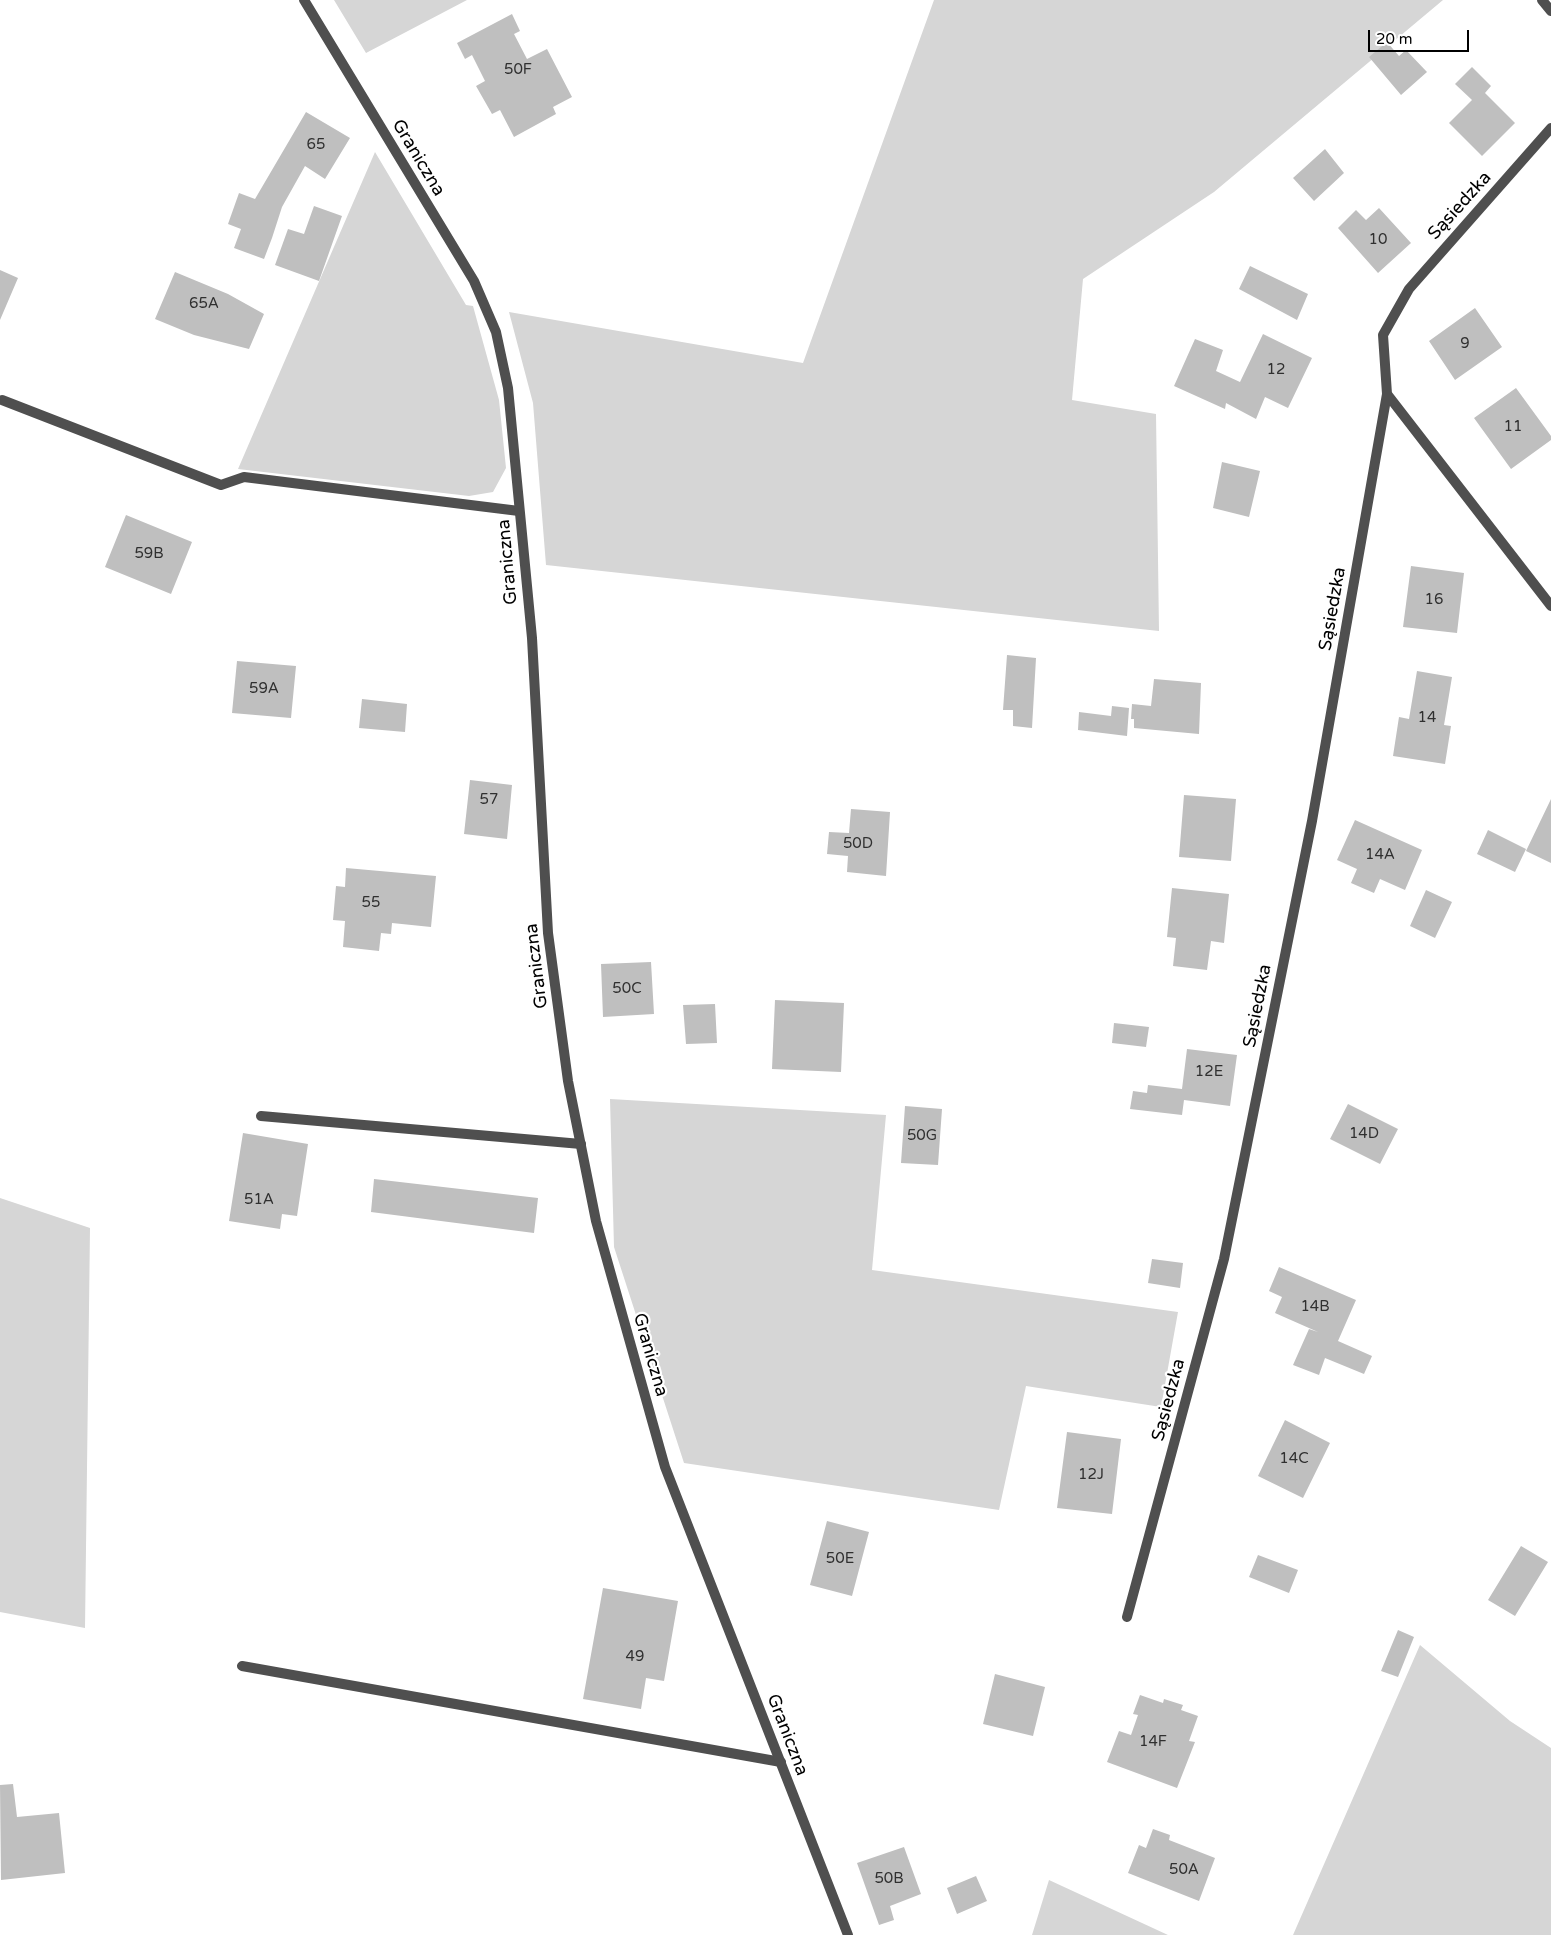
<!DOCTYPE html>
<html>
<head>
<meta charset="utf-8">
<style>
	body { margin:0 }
	#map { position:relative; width:1551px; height:1935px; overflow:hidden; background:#fff; font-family:"Varela Round",sans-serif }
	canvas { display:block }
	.scale { position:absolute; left:1368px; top:30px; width:101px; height:22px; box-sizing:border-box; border:2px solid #000; border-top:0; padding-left:6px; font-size:15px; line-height:18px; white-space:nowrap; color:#000; -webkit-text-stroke:4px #fff; paint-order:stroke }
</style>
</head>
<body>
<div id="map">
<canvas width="1551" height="1935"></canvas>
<div class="scale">20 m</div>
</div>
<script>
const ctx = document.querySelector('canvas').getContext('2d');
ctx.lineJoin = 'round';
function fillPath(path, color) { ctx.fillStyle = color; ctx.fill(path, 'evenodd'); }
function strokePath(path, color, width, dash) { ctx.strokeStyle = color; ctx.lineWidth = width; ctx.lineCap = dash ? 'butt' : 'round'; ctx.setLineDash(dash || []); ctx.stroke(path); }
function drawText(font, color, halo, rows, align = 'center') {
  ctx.font = font + ' "Varela Round",sans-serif'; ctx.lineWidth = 4.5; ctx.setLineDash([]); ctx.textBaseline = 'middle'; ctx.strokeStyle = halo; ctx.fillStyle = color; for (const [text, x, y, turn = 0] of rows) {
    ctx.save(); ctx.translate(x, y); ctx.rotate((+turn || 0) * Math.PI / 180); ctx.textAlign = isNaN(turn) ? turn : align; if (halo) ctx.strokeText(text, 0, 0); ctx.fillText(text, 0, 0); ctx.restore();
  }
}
fillPath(new Path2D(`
	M334,0H467L366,53Z
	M934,0H1443L1214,192L1083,279L1072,400L1156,414L1159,631L546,565L533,403L509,312L803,363Z
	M375,152L466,305L473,306L499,400L506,468L493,492L469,496L238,469Z
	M610,1099L886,1115L872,1270L1178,1312L1161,1407L1026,1386L999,1510L684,1463L614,1247Z
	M0,1198L90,1228L85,1628L0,1612Z
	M1420,1645L1510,1721L1551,1748V1935H1293Z
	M1049,1880L1168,1935H1032Z`), '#d6d6d6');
fillPath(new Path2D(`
	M512,14L520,31L514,34L527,59L547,49L572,97L553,107L556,114L514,137L500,110L492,114L476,86L485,81L472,55L465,59L457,43Z
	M1387,42L1399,56L1406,50L1427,72L1401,95L1369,57Z
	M1472,67L1491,86L1485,93L1515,123L1482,156L1449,123L1472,100L1455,84Z
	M306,112L350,138L325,179L305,166L282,207L272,238L264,259L234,248L241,229L228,224L239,193L255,199Z
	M1325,149L1344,173L1314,201L1293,178Z
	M314,206L342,216L319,281L275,265L288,229L304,234Z
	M1379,208L1411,243L1378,273L1338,228L1356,210L1366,220Z
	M1250,266L1308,294L1297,320L1239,289Z
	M0,270L18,278L0,320Z
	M175,272L228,294L264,314L249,349L194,335L155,319Z
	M1475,308L1502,347L1455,380L1429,341Z
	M1263,334L1312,358L1288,408L1265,397L1256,419L1226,403L1225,409L1174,386L1195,339L1223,350L1216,371L1240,382Z
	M1516,388L1551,436V440L1511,469L1474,418Z
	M1222,462L1260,471L1249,517L1213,508Z
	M126,515L192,542L171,594L105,567Z
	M1411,566L1464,573L1457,633L1403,627Z
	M1007,655L1036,658L1032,728L1013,726V710H1003Z
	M237,661L296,666L291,718L232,713Z
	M1417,671L1452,677L1444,725L1451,726L1445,764L1393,756L1399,717L1409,719Z
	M1154,679L1201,683L1199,734L1134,728V719H1131L1132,704L1151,706Z
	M362,699L407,704L405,732L359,728Z
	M1112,706L1129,708L1127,736L1078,730L1079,712L1111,716Z
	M470,780L512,785L507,839L464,834Z
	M1184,795L1236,799L1231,861L1179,857Z
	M1551,799V863L1526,851Z
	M851,809L890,812L886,876L847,872L848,856L827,854L829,832L849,833Z
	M1355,820L1422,850L1405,890L1380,879L1374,893L1351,883L1357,869L1337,860Z
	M1488,830L1526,849L1515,872L1477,854Z
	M346,868L436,876L431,927L392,923L391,934L381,933L379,951L343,947L345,921L333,920L336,886L345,887Z
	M1172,888L1229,894L1224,943L1211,941L1207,970L1173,966L1176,938L1167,937Z
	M1426,890L1452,902L1435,938L1410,926Z
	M651,962L654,1014L603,1017L601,964Z
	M775,1000L844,1003L841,1072L772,1069Z
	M715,1004L717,1043L686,1044L683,1005Z
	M1114,1023L1149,1027L1146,1047L1112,1043Z
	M1187,1049L1237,1055L1230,1106L1184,1100L1182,1115L1130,1109L1133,1091L1147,1093L1148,1085L1182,1089Z
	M1348,1104L1398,1129L1380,1164L1330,1139Z
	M905,1106L942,1109L938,1165L901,1163Z
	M243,1133L308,1144L297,1216L282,1214L280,1229L229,1221Z
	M374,1179L538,1198L534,1233L371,1212Z
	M1152,1259L1183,1263L1180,1288L1148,1283Z
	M1279,1267L1356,1300L1338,1341L1372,1356L1364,1374L1325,1358L1319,1375L1293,1365L1309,1329L1318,1332L1275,1313L1282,1297L1269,1291Z
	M1285,1420L1330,1443L1303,1498L1258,1476Z
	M1067,1432L1121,1439L1112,1514L1057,1508Z
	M827,1521L869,1532L852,1596L810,1585Z
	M1521,1546L1548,1562L1515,1616L1488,1600Z
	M1258,1555L1298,1570L1289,1593L1249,1577Z
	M603,1588L678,1601L664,1681L646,1678L641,1709L583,1699Z
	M1398,1630L1414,1637L1398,1677L1381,1671Z
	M995,1674L1045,1687L1033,1736L983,1724Z
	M1140,1695L1163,1703L1164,1699L1183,1705L1181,1710L1198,1716L1189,1741L1195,1742L1177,1788L1107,1762L1119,1731L1131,1735L1138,1715L1133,1714Z
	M13,1784L17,1817L59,1813L65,1873L1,1880L0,1785Z
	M1153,1829L1170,1835L1169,1840L1215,1858L1199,1901L1128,1873L1139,1845L1146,1848Z
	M904,1847L921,1894L890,1906L894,1920L879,1925L857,1863Z
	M976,1876L987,1901L957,1914L947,1888Z`), '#bfbfbf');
strokePath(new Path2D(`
	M2,400L221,485L244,477L519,511
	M261,1116L581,1144
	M242,1666L781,1762`), '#4f4f4f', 10);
strokePath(new Path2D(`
	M304,0L474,281L496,332L508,388L532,638L548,933L568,1081L596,1221L665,1467L848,1935
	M1542,0L1551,11
	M1387,394L1551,606
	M1127,1617L1224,1259L1312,821L1387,394L1383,335L1409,289L1551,128`), '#4f4f4f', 10);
drawText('15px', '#303030', null, [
	["50F",518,70],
	["65",316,145],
	["10",1378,240],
	["65A",204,304],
	["9",1465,344],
	["12",1276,370],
	["11",1513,427],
	["59B",149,554],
	["16",1434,600],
	["59A",264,689],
	["14",1427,718],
	["57",489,800],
	["50D",858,844],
	["14A",1380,855],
	["55",371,903],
	["50C",627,989],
	["12E",1209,1072],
	["14D",1364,1134],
	["50G",922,1136],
	["51A",259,1200],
	["14B",1315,1307],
	["14C",1294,1459],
	["12J",1091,1475],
	["50E",840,1559],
	["49",635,1657],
	["14F",1153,1742],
	["50A",1184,1870],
	["50B",889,1879]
]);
drawText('18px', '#000', '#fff', [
	["Graniczna",418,158,59],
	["Sąsiedzka",1460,206,-48],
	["Graniczna",508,562,-95],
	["Sąsiedzka",1333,609,-80],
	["Graniczna",537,966,-97],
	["Sąsiedzka",1258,1006,-79],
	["Graniczna",650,1355,74],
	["Sąsiedzka",1169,1400,-75],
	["Graniczna",787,1735,69]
]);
</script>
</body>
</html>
